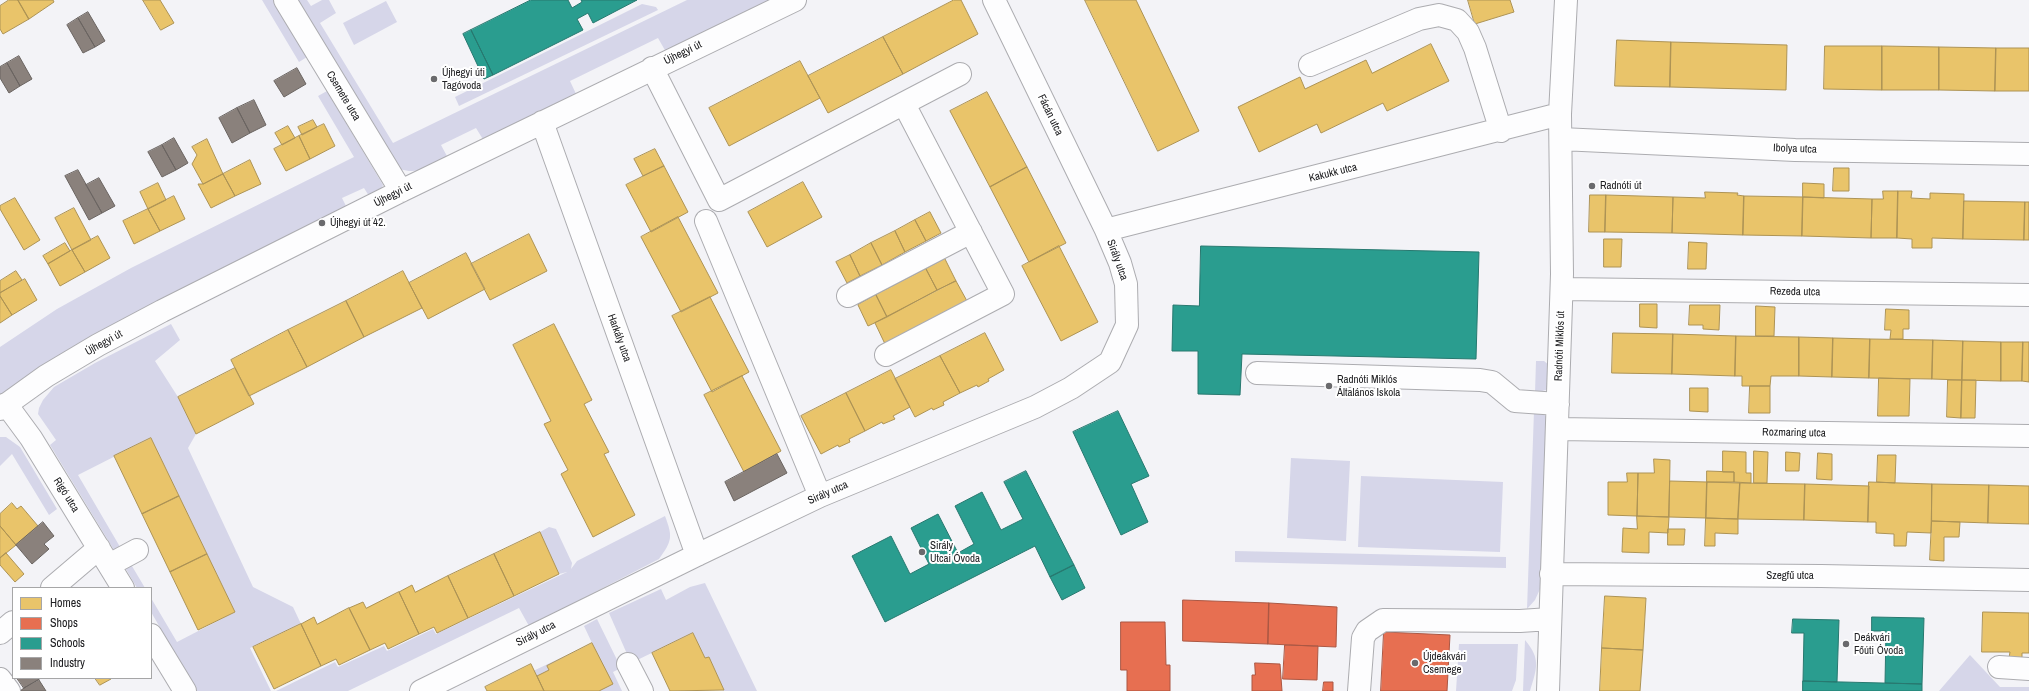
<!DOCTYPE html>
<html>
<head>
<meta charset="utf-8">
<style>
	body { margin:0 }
	#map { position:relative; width:2029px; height:691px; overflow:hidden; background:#f3f3f7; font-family:"Archivo Narrow",sans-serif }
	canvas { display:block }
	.legend { position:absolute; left:12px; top:587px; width:140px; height:92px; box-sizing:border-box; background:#fff; border:1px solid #a6a6a7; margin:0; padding:5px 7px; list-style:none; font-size:12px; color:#202023 }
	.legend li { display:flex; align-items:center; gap:8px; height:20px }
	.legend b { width:20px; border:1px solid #a6a6a7 }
</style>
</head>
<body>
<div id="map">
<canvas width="2029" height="691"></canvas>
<ul class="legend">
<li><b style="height:11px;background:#e9c46a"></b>Homes</li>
<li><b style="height:11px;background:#e76f51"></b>Shops</li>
<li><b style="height:11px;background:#2a9d8f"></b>Schools</li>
<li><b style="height:11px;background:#8a817c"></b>Industry</li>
</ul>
</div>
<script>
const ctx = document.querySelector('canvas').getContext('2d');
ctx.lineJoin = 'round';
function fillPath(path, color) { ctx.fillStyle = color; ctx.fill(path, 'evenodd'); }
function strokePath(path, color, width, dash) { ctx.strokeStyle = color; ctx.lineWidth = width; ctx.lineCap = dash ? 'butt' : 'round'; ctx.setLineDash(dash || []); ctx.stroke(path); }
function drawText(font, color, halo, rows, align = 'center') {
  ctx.font = font + ' "Archivo Narrow",sans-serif'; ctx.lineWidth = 4; ctx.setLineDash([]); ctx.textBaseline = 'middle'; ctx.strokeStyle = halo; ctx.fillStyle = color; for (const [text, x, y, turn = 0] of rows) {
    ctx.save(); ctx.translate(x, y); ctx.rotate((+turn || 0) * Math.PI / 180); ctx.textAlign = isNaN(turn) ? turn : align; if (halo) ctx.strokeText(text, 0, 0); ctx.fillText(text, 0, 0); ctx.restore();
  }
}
fillPath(new Path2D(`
	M262,0H273L307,57L299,62Z
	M296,0H307L311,6L322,0H329L336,13L320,23L393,143L687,0H772L666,52L658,38L570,81L577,96L484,141L476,128L441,145L448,158C428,167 418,176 397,168Z
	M386,1L397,22L354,45L343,23Z
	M642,4L656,7L658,10L459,106L455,97Z
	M327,91L383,185L381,190L369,196L364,188L342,198L347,208L0,397V347L57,309L131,268L354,157L318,96Z
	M171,324L180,340L155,361L178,397L196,434L188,448L253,587L293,607L301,624L250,648L271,691H197L151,612V598L177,642L235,612L151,438L78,475L123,552L117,555L50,445L56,440L38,414L39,408L43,400L54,387L95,363Z
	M1536,361H1544L1549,365L1548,387L1546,390L1535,393Z
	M1534,411L1543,413L1547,418L1540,589L1535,600L1527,609Z
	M0,437H6L20,447L57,509L49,515L12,454L0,466Z
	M1291,458L1350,461L1346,541L1287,538Z
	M1361,476L1503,482L1500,552L1358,547Z
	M665,516C673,537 672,541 659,559L529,626L519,608L348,691H276L335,662L338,667L384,646L387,651L433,629L436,634L567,572L559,574L540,532L549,527L556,529L572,563L571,569L577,561Z
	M1235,551L1506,557V568L1235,562Z
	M129,561L145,588H137L123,564Z
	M705,583L757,691H722L724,690L709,657L705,658L693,633L631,663L609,613L661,589L666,600L690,587Z
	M597,619L621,668L613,672L622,691H491L592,643L584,626Z
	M1525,640C1541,659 1537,668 1530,691H1523Z
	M1459,644H1518L1516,680L1512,691H1456Z
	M1970,655L2000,687H2029V691H1939Z`), '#d6d6e9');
const homes = new Path2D(`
	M9,0H18L29,19L3,34L0,29V6Z
	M18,0H53L54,2L29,19Z
	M143,0H160L174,23L161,30Z
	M954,0H961L978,34L903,74L883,37Z
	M1085,0H1136L1199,131L1158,151Z
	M1468,0H1510L1514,12L1475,24Z
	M883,37L903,74L828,113L808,76Z
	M1617,40L1671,42L1670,87L1615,86Z
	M1671,42L1787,45L1786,90L1670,87Z
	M1431,44L1449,81L1387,111L1383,103L1321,133L1317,124L1259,152L1238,107L1300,77L1305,89L1366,60L1372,73Z
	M1825,46H1882V90L1824,89Z
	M1882,46L1939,47V90H1882Z
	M1939,47L1996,48L1995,91L1939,90Z
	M1996,48H2029V91H1995Z
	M800,61L820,98L729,146L709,108Z
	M987,92L1027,167L990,187L950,111Z
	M313,120L317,127L302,135L298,127Z
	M324,124L335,146L310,159L299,136Z
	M288,126L295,138L282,145L275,133Z
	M299,136L310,159L286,171L274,149Z
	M207,139L223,174L203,184L192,164L197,155L192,147Z
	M655,149L664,166L643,176L634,159Z
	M250,160L261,184L235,196L223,174Z
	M664,166L688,212L651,232L626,185Z
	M1027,167L1066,243L1029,262L990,187Z
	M1834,168H1849V191H1833Z
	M223,174L235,196L211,208L198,184H203Z
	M803,182L822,217L767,247L748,212Z
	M158,183L166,200L148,209L140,192Z
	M1803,183L1824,184V198L1803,197Z
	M1883,191H1898L1897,238H1871L1872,199H1883Z
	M1898,191H1912L1911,198L1930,199V193L1964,194L1963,239L1932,238V248H1912V239L1897,238Z
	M1705,192L1738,193L1737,195L1744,196L1743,235L1672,233L1673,197L1705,198Z
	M1590,195H1606L1605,232H1589Z
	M1606,195L1673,197L1672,233L1605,232Z
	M174,196L185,219L160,231L148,209Z
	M1744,196L1803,197L1802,236L1743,235Z
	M1803,197L1872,199L1871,238L1802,236Z
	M15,198L40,240L24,250L0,209V206Z
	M1964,201L2025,202L2024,240L1963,239Z
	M2025,202H2029V240H2024Z
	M74,208L91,240L72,250L55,218Z
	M148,209L160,231L134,244L123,221Z
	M930,212L941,233L926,241L915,220Z
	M678,217L718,293L681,312L641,237Z
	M915,220L926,241L905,252L895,231Z
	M895,231L905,252L882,265L871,243Z
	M529,234L547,271L490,300L471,264Z
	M98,236L110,258L85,272L72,250Z
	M1604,239H1622L1621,267H1604Z
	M1689,242L1707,243L1706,269H1688Z
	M65,243L70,251L48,264L43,256Z
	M871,243L882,265L860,276L850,255Z
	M1059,246L1098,322L1061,341L1022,266Z
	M72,250L85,272L60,286L48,264Z
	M466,253L485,289L428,319L409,283Z
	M850,255L860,276L847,283L836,262Z
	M945,259L956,281L937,290L926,269Z
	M926,269L937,290L887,317L876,295Z
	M16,271L22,280L0,293V281Z
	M403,271L422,308L364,337L346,301Z
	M25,279L37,300L12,315L0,296V293Z
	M956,281L967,301L885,344L875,323Z
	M876,295L887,317L868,326L858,305Z
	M0,296L12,315L0,323Z
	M710,297L749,372L712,392L672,316Z
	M346,301L364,337L307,367L288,330Z
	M1640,304H1657V328L1640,327Z
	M1690,305H1720L1719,330L1703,329V325H1689Z
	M1756,306L1775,307L1774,336H1756Z
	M1886,309L1909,310V329H1903V339H1890L1891,330H1885Z
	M554,324L592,400L584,404L609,452L604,454L635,515L593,537L561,474L568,470L544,424L551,421L513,345Z
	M288,330L307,367L249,396L231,360Z
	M985,333L1004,370L988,379L989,381L978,387L977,385L960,393L940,356Z
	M1613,333L1673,334L1672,374L1612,373Z
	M1673,334L1736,336L1735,376L1672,374Z
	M1736,336L1799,337V376H1771L1770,386H1742V376H1735Z
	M1799,337L1833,338L1832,377L1799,376Z
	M1833,338L1870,339L1869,378L1832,377Z
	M1870,339L1933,340L1932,379L1869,378Z
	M1933,340L1963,341L1962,380L1932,379Z
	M1963,341L2001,342V381L1962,380Z
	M2001,342H2023L2022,381H2001Z
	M2023,342H2029V382L2022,381Z
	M940,356L960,393L943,402L944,405L933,410L932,408L915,417L895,379Z
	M235,368L254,404L196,434L178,397Z
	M891,370L910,407L893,416L895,419L883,424L882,422L865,431L846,393Z
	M742,376L781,451L744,472L704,395Z
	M1879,378L1910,379L1909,416H1878Z
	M1948,380H1962L1961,418L1947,417Z
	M1962,380H1976L1975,418H1961Z
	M1750,386H1770V413H1749Z
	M1690,388H1708V412L1690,411Z
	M846,393L865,431L849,439L850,442L839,447L838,445L821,454L801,416Z
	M151,438L179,496L142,514L114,456Z
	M1723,451L1746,452V473H1751V483L1734,482V472H1723Z
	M1754,451L1768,452L1767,483H1754Z
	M1786,452L1800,453L1799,471H1786Z
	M1818,453L1832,454V480L1817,479Z
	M1878,455H1896L1895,483L1877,482Z
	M1654,459L1670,460L1669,517L1637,516L1638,473H1654Z
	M1707,471L1734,472V482H1707Z
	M1627,473H1638L1637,516L1608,515V482H1627Z
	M1670,481L1707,482L1706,518L1669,517Z
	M1707,482L1740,483L1738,519L1706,518Z
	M1869,482L1932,484L1931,533L1907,532L1906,546H1894V534L1876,533V522H1868Z
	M1740,483L1805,484L1804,520L1738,519Z
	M1805,484L1869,486L1868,522L1804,520Z
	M1932,484L1989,485L1988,523L1932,521Z
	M1989,485L2029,486V524L1988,523Z
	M179,496L207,554L170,572L142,514Z
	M12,503L17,509L21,506L38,526L16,545L0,526V514Z
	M1637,516L1669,517L1668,533L1649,532V553L1622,552L1623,528L1637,529Z
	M1706,518L1738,519V534L1715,533V546H1705Z
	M1932,521L1960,522L1959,537H1944V561L1930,560Z
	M0,526L16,545L0,558Z
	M1668,529H1685L1684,545H1668Z
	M540,532L559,574L514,596L494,554Z
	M6,553L24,574L15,582L0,565V558Z
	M207,554L235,612L198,630L170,572Z
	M494,554L514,596L468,618L448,576Z
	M448,576L468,618L437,633L434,627L419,634L399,592L412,585L415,592Z
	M399,592L419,634L388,649L385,643L370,650L349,608L363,602L366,608Z
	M1605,596L1646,598L1643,650L1602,648Z
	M349,608L370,650L339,665L336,659L321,666L301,624L314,617L317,624Z
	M1983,612L2029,613V653H2022V658H2009L2010,652H1982Z
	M301,624L321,666L274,689L253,647Z
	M693,633L705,658L709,657L724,690L670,691L652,653Z
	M592,643L613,684L599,691H544L537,676L549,670L547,666Z
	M1602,648L1643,650L1640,691H1600Z
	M531,664L544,691H487L485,687Z
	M95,678H110L111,679L100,685Z`);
fillPath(homes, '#e9c46a');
strokePath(homes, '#ad9355', 1);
const shops = new Path2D(`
	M1183,600L1269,603L1268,644L1183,641Z
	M1269,603L1337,607L1336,647L1268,644Z
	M1121,622H1165L1166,665H1170V691H1127V670H1121Z
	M1384,632L1450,635L1447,691H1381Z
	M1285,645L1318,646L1317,680L1283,679Z
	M1255,663L1280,664L1282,691H1252V675H1255Z
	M1324,682H1333V691H1323Z`);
fillPath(shops, '#e76f51');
strokePath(shops, '#ab5743', 1);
const schools = new Path2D(`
	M531,0H568L572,8L582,2L581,0H637L593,23L588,13L577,19L583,30L493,75L471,30Z
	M471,30L493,75L484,79L463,34Z
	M1201,246L1479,252L1476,359L1242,354L1240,395L1198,394V351H1172L1173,305L1199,306Z
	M1118,411L1149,476L1131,484L1148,522L1121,535L1073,432Z
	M1026,471L1074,565L1050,577L1035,546L885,622L852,556L891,536L910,574L929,564L911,528L938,514L958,553L974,544L955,506L982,492L1001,530L1023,519L1004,482Z
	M1074,565L1085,588L1062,600L1050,577Z
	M1872,617L1924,618L1922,684L1885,683L1886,631H1872Z
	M1793,619L1839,620L1837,682L1803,681L1804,633H1792Z
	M1803,681L1922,684V691H1803Z`);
fillPath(schools, '#2a9d8f');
strokePath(schools, '#27786f', 1);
const industry = new Path2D(`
	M88,12L105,41L95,47L78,18Z
	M78,18L95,47L83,53L67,25Z
	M19,56L32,79L20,86L7,63Z
	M7,63L20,86L9,93L0,78V67Z
	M297,68L306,84L284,97L274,81Z
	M254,100L266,125L250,133L237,108Z
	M237,108L250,133L232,143L219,118Z
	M174,138L188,163L176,170L162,145Z
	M162,145L176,170L162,177L148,152Z
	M78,170L102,213L89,220L65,176Z
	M99,178L115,206L102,213L86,185Z
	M777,454L787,473L734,501L725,482Z
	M43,522L54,536L44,544L49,549L32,564L16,545Z
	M17,678H41L24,688Z
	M39,680L46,691H20L24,688Z`);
fillPath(industry, '#8a817c');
strokePath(industry, '#6a6461', 1);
const minor = new Path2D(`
	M285,0L401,191
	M1310,65L1419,19L1439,15L1457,20L1468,32L1475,48L1501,131
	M652,68L719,200L960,74
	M542,122L697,555
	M1561,139L1795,150L2029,154
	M706,221L820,496
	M1106,230L1560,114
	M1562,289L2029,295
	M848,296L971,232
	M886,355L1003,294L904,104
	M1257,373L1480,380L1492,382L1515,401L1558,404
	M6,404L31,438L123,588
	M0,409L46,376L98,345L162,311L401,191L795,0
	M1558,429L2029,436
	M109,565L137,550
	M1551,574L1821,576L2029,580
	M52,588L99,548
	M0,633L13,622
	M151,635L185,691
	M628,664L642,691
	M1999,667L2029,669
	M0,679L9,691
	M421,691L697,555L820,496L1035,407L1071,388L1110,362L1127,325L1126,284L1120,263L1106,230L994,0
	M1359,691L1363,638L1367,631L1383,620L1520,621L1550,619
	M1548,691L1562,274L1560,114L1566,0`);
strokePath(minor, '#acacb0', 24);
strokePath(minor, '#fdfdfe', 22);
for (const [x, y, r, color] of [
	[434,79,4,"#6a6a6d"],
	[1592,186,4,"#6a6a6d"],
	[322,223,4,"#6a6a6d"],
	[1329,386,4,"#6a6a6d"],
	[922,552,4,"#6a6a6d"],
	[1846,644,4,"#6a6a6d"],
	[1415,663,4,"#6a6a6d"]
]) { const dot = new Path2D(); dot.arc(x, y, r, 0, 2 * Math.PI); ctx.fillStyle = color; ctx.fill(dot); strokePath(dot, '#fff', 1.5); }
drawText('11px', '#202023', '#fff', [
	["Újhegyi út",683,53,-26],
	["Csemete utca",343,96,59],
	["Fácán utca",1050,115,64],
	["Ibolya utca",1795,149,2],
	["Kakukk utca",1333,173,-14],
	["Újhegyi út",393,195,-27],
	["Sirály utca",1117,260,70],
	["Rezeda utca",1795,292,1],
	["Harkály utca",619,338,70],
	["Újhegyi út",104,343,-29],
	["Radnóti Miklós út",1560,346,-88],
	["Rozmaring utca",1794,433,1],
	["Sirály utca",828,493,-24],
	["Rigó utca",66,495,58],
	["Szegfű utca",1790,576],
	["Sirály utca",536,634,-27]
]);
drawText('11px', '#202023', '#fff', [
	["Újhegyi úti",442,73],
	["Tagóvoda",442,86],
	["Radnóti út",1600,186],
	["Újhegyi út 42.",330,223],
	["Radnóti Miklós",1337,380],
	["Általános Iskola",1337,393],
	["Sirály",930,546],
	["Utcai Óvoda",930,559],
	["Deákvári",1854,638],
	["Főúti Óvoda",1854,651],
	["Újdeákvári",1423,657],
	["Csemege",1423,670]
], 'left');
</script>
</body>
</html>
